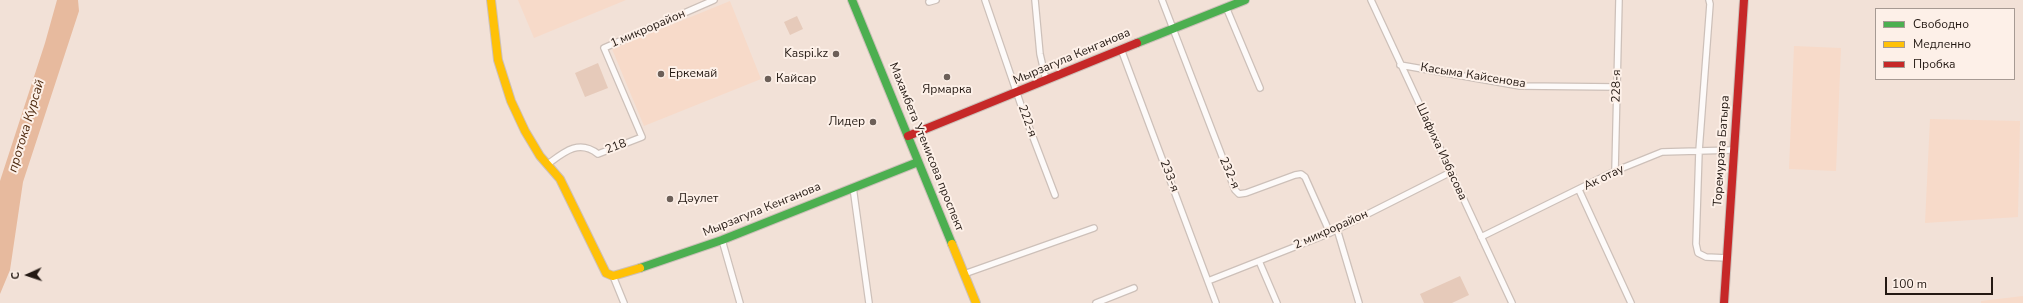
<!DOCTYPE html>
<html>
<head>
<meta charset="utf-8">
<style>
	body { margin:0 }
	#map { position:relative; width:2023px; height:303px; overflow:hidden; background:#f2e1d7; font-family:"Nunito Sans",sans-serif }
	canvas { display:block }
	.legend { position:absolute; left:1875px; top:8px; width:140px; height:72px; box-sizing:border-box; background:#fdf0e8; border:1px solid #a69a93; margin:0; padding:5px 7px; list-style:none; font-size:12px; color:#241913 }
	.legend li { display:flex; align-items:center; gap:8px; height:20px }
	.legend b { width:20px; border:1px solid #a69a93 }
	.north { position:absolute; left:8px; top:255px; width:40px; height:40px; -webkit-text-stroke:3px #fdf0e8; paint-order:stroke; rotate:267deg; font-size:11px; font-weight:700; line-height:16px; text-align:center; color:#241913 }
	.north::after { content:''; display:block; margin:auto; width:14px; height:18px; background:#241913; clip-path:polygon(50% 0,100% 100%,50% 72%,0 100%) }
	.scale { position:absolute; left:1885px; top:277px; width:108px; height:18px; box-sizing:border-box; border:2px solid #241913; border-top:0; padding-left:5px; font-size:12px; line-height:14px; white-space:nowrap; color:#241913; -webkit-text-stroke:3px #fdf0e8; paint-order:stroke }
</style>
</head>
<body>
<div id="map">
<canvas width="2023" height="303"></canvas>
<ul class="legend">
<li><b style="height:5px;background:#4caf50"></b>Свободно</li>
<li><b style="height:5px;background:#ffc107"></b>Медленно</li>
<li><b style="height:5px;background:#c62828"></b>Пробка</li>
</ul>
<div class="north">С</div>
<div class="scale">100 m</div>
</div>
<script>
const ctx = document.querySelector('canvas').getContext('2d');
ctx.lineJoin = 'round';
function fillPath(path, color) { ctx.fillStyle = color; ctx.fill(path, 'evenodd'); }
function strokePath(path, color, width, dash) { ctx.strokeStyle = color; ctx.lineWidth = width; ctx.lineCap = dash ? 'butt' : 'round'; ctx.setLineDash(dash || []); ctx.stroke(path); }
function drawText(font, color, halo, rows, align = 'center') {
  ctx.font = font + ' "Nunito Sans",sans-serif'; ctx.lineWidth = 4; ctx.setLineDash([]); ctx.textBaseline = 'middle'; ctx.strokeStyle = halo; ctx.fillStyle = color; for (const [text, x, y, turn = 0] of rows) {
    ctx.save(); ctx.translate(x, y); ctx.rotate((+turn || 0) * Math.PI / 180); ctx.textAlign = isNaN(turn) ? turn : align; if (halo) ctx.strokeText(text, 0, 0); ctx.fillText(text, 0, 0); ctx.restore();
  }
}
fillPath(new Path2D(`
	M518,0H626L534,38Z
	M730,1L761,79L644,126L612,49Z
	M1794,46L1841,48L1836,171L1789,169Z
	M1930,119L2020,121L2018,217L1925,223Z
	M2023,296V303H1981V301Z`), '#f7dac9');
fillPath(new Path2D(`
	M797,16L803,29L790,35L784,22Z
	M598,63L608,88L585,97L575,73Z
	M1460,276L1469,295L1452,303H1424L1420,294Z`), '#e6caba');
fillPath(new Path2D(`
	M57,0H78L79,11L23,182L10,270L0,294V181L45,43Z`), '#e7ba9e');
const street = new Path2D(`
	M985,0L1023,111L1055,195
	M1035,0L1040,54L1046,80
	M1162,0L1235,190L1239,194L1246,193L1295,175L1301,174L1305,177L1330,233
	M1371,0L1512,303
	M1709,0L1710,4L1699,151L1696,244L1698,253L1706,257L1727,258
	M929,2L936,0
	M1226,7L1260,88
	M1121,49L1216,303
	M1400,65L1520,86L1617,87
	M548,164C564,152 579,139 598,154L642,137L604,48L714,0
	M1615,171L1619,0
	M853,187L869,303
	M1579,190L1631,303
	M1337,229L1359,303
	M1481,237L1615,171L1662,152L1734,150
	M722,240L740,303
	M1259,261L1277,303
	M964,274L1094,228
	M613,276L624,303
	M1208,281L1330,233L1451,172
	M1096,303L1134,288`);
const fast = new Path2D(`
	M852,0L952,244
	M1137,43L1245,0
	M640,268L722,240L918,162`);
const slow = new Path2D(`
	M491,0L498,60L511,101L525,131L540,156L560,179L606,273L613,276L640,268
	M952,244L976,303`);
const jam = new Path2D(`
	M908,136L1137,43
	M1724,303L1744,0`);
strokePath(street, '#cdc0b9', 8);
strokePath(fast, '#cdc0b9', 10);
strokePath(slow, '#cdc0b9', 10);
strokePath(jam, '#cdc0b9', 10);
strokePath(street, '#fdfaf9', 5.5);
strokePath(fast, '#4caf50', 8);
strokePath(slow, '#ffc107', 8);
strokePath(jam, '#c62828', 8);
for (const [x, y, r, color] of [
	[836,54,4,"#6c5f58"],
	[661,74,4,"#6c5f58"],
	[947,77,4,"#6c5f58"],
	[768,79,4,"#6c5f58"],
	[873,122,4,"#6c5f58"],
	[670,199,4,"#6c5f58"]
]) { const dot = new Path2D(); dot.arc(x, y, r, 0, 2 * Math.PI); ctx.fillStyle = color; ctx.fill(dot); strokePath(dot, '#fdf0e8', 1.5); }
drawText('12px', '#241913', '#fdf0e8', [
	["1 микрорайон",648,29,-23],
	["Мырзагула Кенганова",1072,57,-23],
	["Касыма Кайсенова",1473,76,9],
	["228-я",1617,86,-89],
	["222-я",1027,121,70],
	["218",616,147,-21],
	["Махамбета Утемисова проспект",926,147,68],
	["Торемурата Батыра",1722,151,-86],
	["Шафиха Избасова",1441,152,65],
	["232-я",1229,173,66],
	["233-я",1169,176,69],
	["Ак отау",1604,178,-26],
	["Мырзагула Кенганова",762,210,-22],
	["2 микрорайон",1331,230,-24]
]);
drawText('12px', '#241913', '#fdf0e8', [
	["Kaspi.kz",828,54,"right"],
	["Еркемай",669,74],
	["Кайсар",776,79],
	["Ярмарка",947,90,"center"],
	["Лидер",865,122,"right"],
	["Дәулет",678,199]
], 'left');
drawText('italic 13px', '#4e290e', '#fdf0e8', [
	["протока Курсай",27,126,-73]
]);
</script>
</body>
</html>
